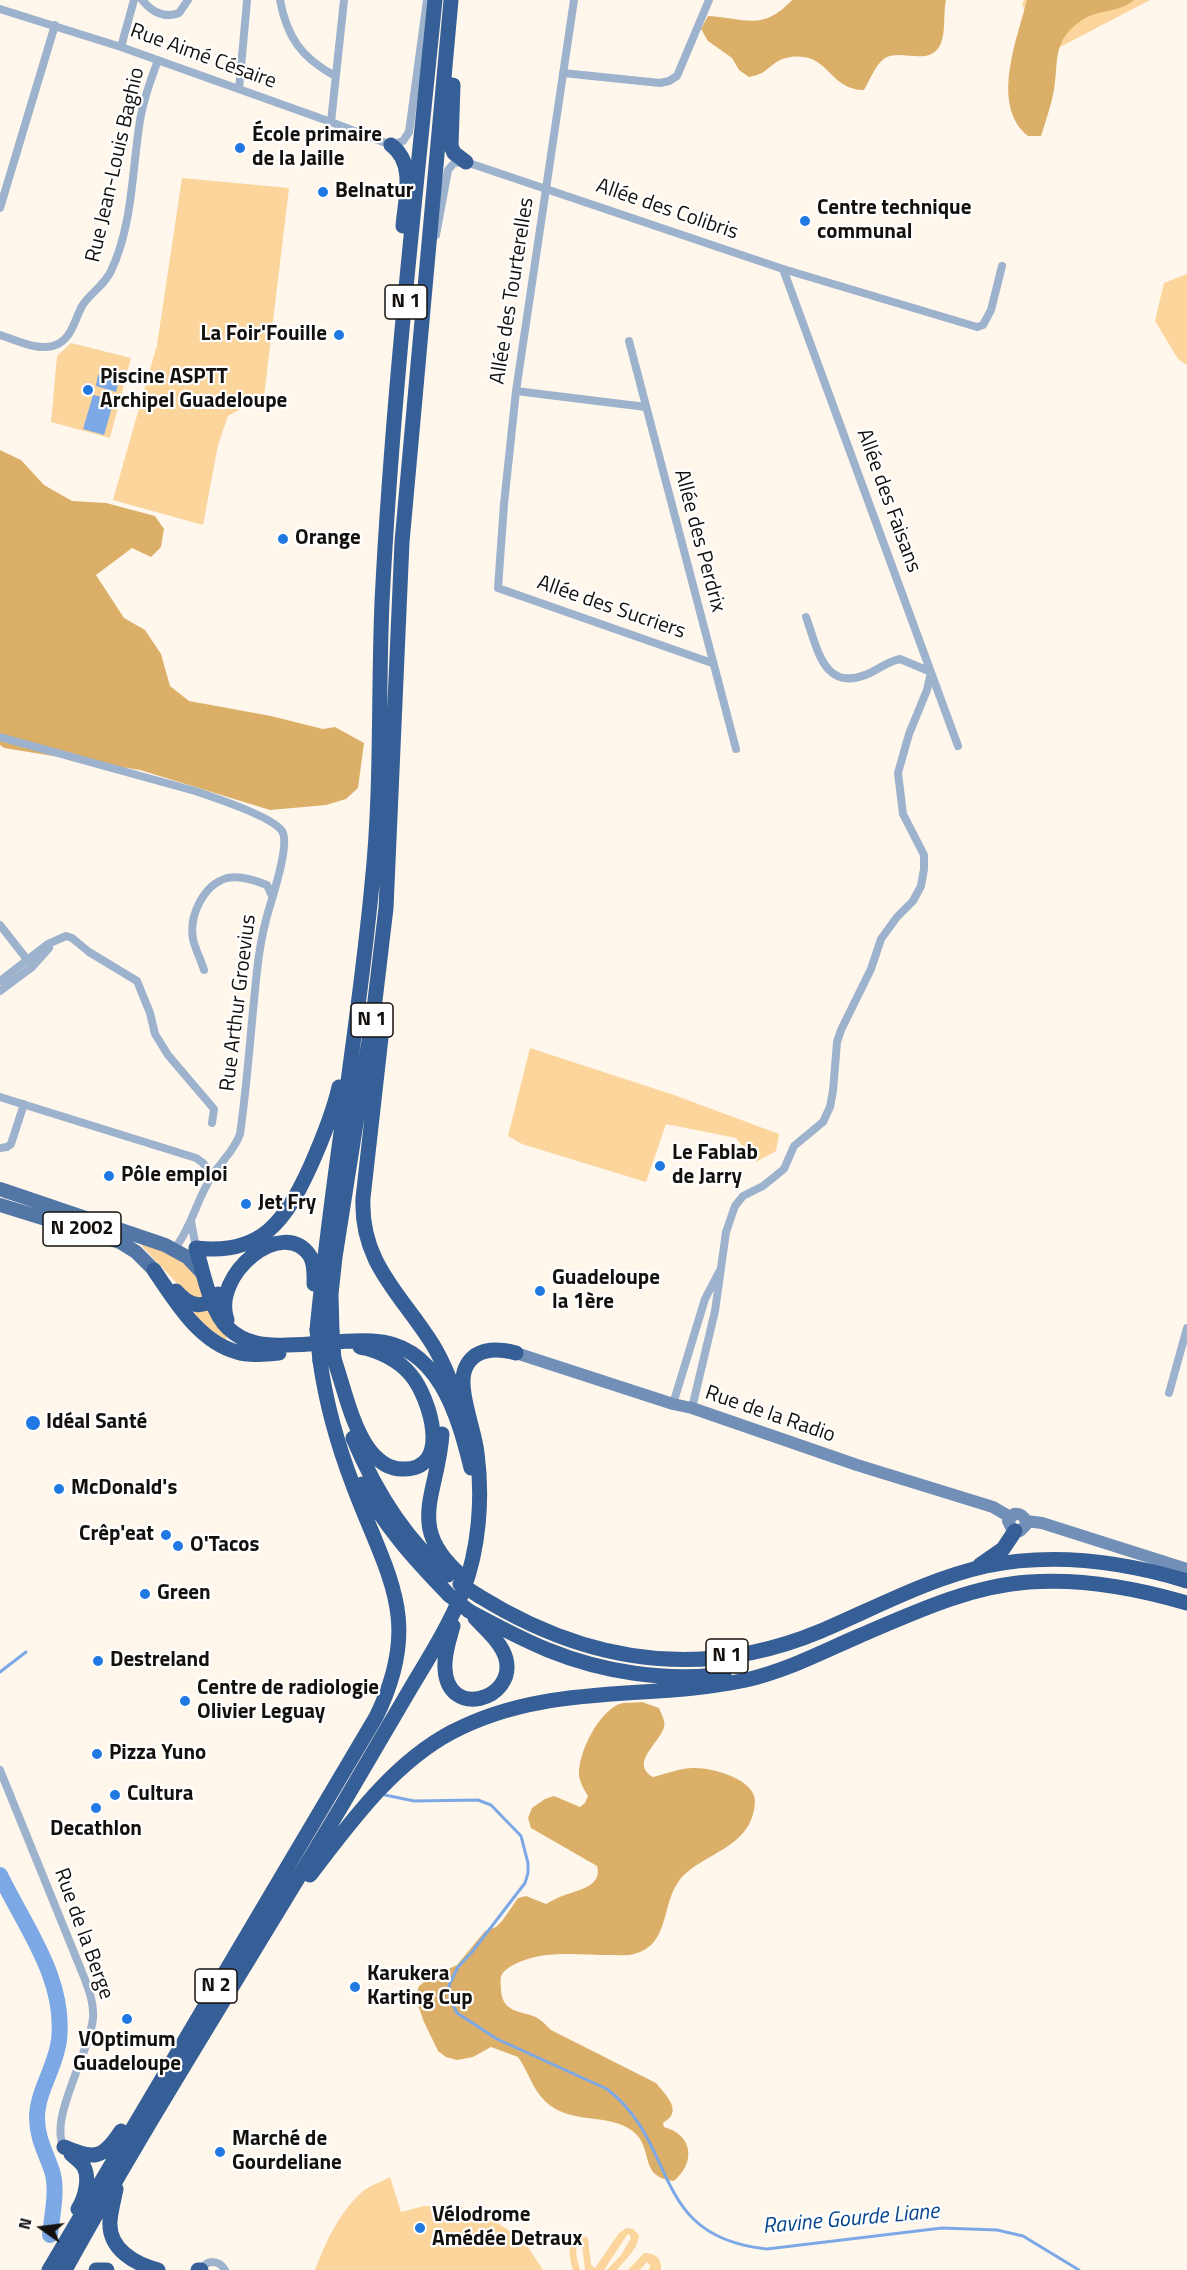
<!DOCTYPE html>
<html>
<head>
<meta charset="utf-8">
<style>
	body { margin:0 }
	#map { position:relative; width:1187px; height:2270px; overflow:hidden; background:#fff7ec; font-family:"Titillium Web",sans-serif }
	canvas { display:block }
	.north { position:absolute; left:12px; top:2198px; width:60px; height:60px; -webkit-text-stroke:4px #fff; paint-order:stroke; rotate:284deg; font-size:16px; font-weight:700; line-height:24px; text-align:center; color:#13100d }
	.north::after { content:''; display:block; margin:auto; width:21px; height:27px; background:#13100d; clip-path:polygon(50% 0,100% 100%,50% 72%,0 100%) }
</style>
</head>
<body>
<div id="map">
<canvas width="1187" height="2270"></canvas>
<div class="north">N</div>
</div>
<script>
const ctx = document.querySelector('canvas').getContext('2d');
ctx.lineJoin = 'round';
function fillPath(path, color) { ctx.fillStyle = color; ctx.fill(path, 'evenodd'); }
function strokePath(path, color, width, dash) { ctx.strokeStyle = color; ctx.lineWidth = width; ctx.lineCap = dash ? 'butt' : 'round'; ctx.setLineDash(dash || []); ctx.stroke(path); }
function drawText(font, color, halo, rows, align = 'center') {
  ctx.font = font + ' "Titillium Web",sans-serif'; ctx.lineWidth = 4.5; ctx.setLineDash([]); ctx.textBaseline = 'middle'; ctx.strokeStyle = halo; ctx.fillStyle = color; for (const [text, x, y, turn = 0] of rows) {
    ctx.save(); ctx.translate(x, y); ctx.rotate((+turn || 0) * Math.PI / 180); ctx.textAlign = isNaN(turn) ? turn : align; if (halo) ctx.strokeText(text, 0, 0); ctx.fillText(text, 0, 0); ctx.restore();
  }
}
fillPath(new Path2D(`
	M1025,0H1150L1039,58L1022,3Z
	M182,178L289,188L264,396L228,416L218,445L203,525L113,500L157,345Z
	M1187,274V365L1178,359L1155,321L1164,283Z
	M71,343L131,358L110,438L51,422L57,356Z
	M530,1048L674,1095L779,1134L776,1151L756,1162L736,1138L666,1124L646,1182L522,1144L508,1136Z
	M144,1241L182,1257L205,1284L202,1299L189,1296L141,1245Z
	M212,1306L229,1335L225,1340L201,1323L191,1309Z
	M390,2177L401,2212L424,2206L461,2207L486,2215L524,2241L543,2270H315C326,2242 338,2214 361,2193C368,2186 381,2182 390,2177Z
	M627,2228L633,2229L639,2235C638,2249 626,2259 617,2270H607L621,2255L631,2238L629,2234L627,2235L604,2270H585L582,2243L579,2242C573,2250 578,2261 580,2270H573C569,2258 564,2226 588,2238L591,2265L595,2268L619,2233Z
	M644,2253C655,2253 662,2258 661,2270H649L650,2265L647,2262L640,2270H628Z`), '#fbd59c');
fillPath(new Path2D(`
	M792,0H946C943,13 946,30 941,43C931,68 902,48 885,58C875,65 870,80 864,90C827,90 829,48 786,58C776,60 770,68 762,73C758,75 753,76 749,77L739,70L732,58L708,41L701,29L708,16C746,18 762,32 792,0Z
	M1027,0H1134C1119,13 1099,9 1082,20C1052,41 1059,58 1054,90C1051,106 1046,120 1041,136H1028C990,105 1017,40 1027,0Z
	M0,450L21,460L44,485L72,501L106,503L155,516L164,529L161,547L151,557L132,548L96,575L124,618L145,630L161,654L170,686L189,701L271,716L323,729L335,727L364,743L358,788L346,799L326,805L270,810L140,770L4,748L0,745Z
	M642,1702L659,1708C661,1714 666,1721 664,1727C660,1743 629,1763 653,1777C666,1774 680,1768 693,1768C711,1767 756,1779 755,1802C752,1850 701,1852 679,1881C661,1905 670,1945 634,1954C628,1956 619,1955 612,1955C579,1955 543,1949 513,1965C508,1968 502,1972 501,1977C500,1981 501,1987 501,1991C503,2011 518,2011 533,2016C541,2019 546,2025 551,2030L656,2083C662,2091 678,2105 671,2116C669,2119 665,2121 663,2123L664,2127C693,2135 696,2162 674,2181C640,2177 653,2154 637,2135C615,2112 577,2125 551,2106C533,2093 530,2074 518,2057L491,2047L473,2057L457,2060L446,2057L438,2051L424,2022L415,1997L419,1986L431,1977L457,1965L485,1931L496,1927L502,1921L518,1898L526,1896L546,1904C552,1901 558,1897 565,1895C578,1890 603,1886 597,1866L531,1828L528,1818L532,1808L545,1799L554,1796L580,1807L585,1803L588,1796C584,1789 580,1783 579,1775C578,1753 598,1713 619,1704C625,1702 635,1703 642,1702Z`), '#dcaf69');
fillPath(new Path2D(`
	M98,375L119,380L116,392L96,386Z
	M93,395L114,400L104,435L83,429Z`), '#7ca9e6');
strokePath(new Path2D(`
	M0,1672L26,1652
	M385,1795L414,1801L478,1800L491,1805L521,1836L528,1863V1873L525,1883L472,1952L458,1967L449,1985L450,1999L457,2013L497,2039L607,2089C680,2145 649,2237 767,2249L942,2228L997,2230L1023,2236L1079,2270`), '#7ca9e6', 3);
strokePath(new Path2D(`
	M0,1875C25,1927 66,1979 59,2040C56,2067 37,2091 37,2118C37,2138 46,2153 52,2171C58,2189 52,2215 50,2235`), '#7ca9e6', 16);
strokePath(new Path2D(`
	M142,0C152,12 164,19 179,13L188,0
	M280,0C287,38 302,58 335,76
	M574,0L516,391L504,504L498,588L712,663
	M0,9L121,47L331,122L391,145L403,141L409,132L427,0
	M121,47L134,0
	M563,73L660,83L669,81L677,76L709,0
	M239,89L247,1
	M331,122L344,0
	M0,208L55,25
	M436,235L448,170L454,163L466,162L783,269L977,327L983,325L991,310L1002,266
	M783,269L958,746
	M0,335C17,340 40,353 58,344C72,337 75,319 82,306C90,293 104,286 111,271C132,227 132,174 139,127C142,104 150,82 158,60
	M629,341L736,749
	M516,391L646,407
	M0,737L195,791C213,797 272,816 282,831C291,845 270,903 266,920C258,950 256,981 253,1011C249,1052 246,1093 240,1134C235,1149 223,1160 214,1173C198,1195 193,1223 178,1244
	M0,925L29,962
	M204,970C201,960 195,949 193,939C189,916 203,885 227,878C240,875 255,880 267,885L272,896
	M0,981L48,944L66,936L72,938L89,952L137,981L150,1013L155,1034L168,1055L214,1109L212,1123
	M0,991L32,967L49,948
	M0,1097L196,1158L203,1163L212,1175
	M0,1148L7,1147L11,1144L24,1104
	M191,1221L196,1248
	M1169,1393L1187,1328
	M673,1404L705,1299L719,1272
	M692,1408L715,1311L726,1232L735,1206L743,1196L763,1186L784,1169L794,1146L823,1122L830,1107L833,1091L837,1042L841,1030L871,969L881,939L897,917L913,901L921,886L924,869V855L903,814L898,773L909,734L927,690L931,672L900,659C889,661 880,668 870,673C824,694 818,650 806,617
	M0,1770L84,1977C89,1990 94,2003 93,2018C90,2052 48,2120 64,2147
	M201,2270C207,2259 219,2260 225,2270`), '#9db2cd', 8);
strokePath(new Path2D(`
	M516,1353L673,1404L692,1408L857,1465L993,1507L1010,1517
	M1026,1521V1525L1020,1531L1012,1529L1008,1521L1014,1514C1020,1513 1023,1515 1026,1521L1042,1523L1187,1569`), '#718fb7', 12);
strokePath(new Path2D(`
	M0,1189L165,1245L187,1257L203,1274
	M0,1205L120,1242L136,1252L154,1270`), '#5276a6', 14);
strokePath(new Path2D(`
	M453,85L451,146L454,153L466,162
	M391,145C416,163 405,200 403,226
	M384,1011L363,1198C360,1263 402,1295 433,1345C444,1363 452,1384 459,1404
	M339,1087C333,1114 322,1140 311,1165C286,1220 262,1256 196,1248C203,1271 210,1311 228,1328C245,1344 264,1346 287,1345C316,1345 345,1339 373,1341C438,1344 458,1415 471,1468
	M154,1270C175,1301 199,1342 237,1352C250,1356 265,1354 279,1353
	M176,1291C189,1306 203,1311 218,1294
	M227,1320C211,1275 283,1215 310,1256C315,1264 314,1275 314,1284
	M317,1330C331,1181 358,1033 372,884C382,790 378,696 382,602C392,401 415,200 435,0
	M332,1332L331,1294L335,1257L374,1009L386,908L402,542L451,0
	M334,1359C344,1388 351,1423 368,1448C376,1459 388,1469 402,1469C453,1471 430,1398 411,1375C399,1360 378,1350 360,1347
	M442,1434C438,1496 404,1527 463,1577
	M353,1438C375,1490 404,1539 448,1575
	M362,1484C385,1527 415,1560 449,1595
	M980,1565L1003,1549L1015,1531
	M479,1596C587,1663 701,1681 821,1631C875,1608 928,1579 986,1566C1054,1552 1121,1561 1187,1581
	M469,1611C495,1625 521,1639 548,1650C602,1672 666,1682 724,1674
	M453,1626C449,1640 444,1654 445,1668C447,1720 516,1700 506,1659C502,1643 486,1630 475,1618
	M310,1875C350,1823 393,1763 452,1732C547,1682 647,1701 746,1680C786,1671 822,1652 859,1636C913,1613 970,1586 1029,1582C1083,1578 1136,1588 1187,1603
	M64,2147C94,2160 103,2159 121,2131
	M71,2154C75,2158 81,2162 84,2167C90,2179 85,2198 78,2209
	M116,2189C114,2199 111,2210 110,2221C108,2249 135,2264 158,2270
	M49,2270L376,1717C424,1620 387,1576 353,1485C338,1446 326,1403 320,1361
	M65,2270C152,2113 249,1961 341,1807C364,1768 386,1730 409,1691C428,1659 449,1626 463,1591C479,1549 483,1498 477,1453C475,1431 457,1389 465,1369C474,1347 497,1348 516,1353
	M96,2270H107
	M198,2270H201`), '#365f97', 15);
strokePath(new Path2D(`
	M317,1330L320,1361
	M332,1332L334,1359
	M460,1584L479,1596
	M449,1595L469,1611`), '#365f97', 15);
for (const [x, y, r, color] of [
	[240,148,6,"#2078e2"],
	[323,192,6,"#2078e2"],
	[805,221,6,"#2078e2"],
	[339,335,6,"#2078e2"],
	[88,390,6,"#2078e2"],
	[283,539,6,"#2078e2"],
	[660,1166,6,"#2078e2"],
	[109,1176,6,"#2078e2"],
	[246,1204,6,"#2078e2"],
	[540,1291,6,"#2078e2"],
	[33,1423,8,"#2078e2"],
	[59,1489,6,"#2078e2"],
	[166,1535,6,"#2078e2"],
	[178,1546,6,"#2078e2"],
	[145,1594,6,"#2078e2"],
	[98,1661,6,"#2078e2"],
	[185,1701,6,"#2078e2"],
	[97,1754,6,"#2078e2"],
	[115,1795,6,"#2078e2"],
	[96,1808,6,"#2078e2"],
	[355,1987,6,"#2078e2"],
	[127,2019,6,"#2078e2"],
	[220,2152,6,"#2078e2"],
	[420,2228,6,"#2078e2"]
]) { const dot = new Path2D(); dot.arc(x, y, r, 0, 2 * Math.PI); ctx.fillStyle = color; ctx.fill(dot); strokePath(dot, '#fff', 2); }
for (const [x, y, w] of [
	[406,302,42],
	[372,1020,42],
	[82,1229,78],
	[727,1656,42],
	[216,1986,42]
]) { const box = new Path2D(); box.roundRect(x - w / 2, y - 17, w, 34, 4.5); ctx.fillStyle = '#fff'; ctx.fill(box); strokePath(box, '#13100d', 1.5); }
drawText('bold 20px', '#13100d', null, [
	["N 1",406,302],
	["N 1",372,1020],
	["N 2002",82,1229],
	["N 1",727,1656],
	["N 2",216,1986]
]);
drawText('21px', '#13100d', '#fff', [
	["Rue Aimé Césaire",203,57,20],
	["Rue Jean-Louis Baghio",116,165,-77],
	["Allée des Colibris",667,210,19],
	["Allée des Tourterelles",513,291,-81],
	["Allée des Faisans",888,501,70],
	["Allée des Perdrix",699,541,75],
	["Allée des Sucriers",611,608,19],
	["Rue Arthur Groevius",239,1003,-83],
	["Rue de la Radio",770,1415,19],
	["Rue de la Berge",83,1934,70]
]);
drawText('bold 21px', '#13100d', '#fff', [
	["École primaire",252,136],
	["de la Jaille",252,160],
	["Belnatur",335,192],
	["Centre technique",817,209],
	["communal",817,233],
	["La Foir'Fouille",327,335,"right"],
	["Piscine ASPTT",100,378],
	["Archipel Guadeloupe",100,402],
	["Orange",295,539],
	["Le Fablab",672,1154],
	["de Jarry",672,1178],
	["Pôle emploi",121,1176],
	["Jet Fry",258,1204],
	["Guadeloupe",552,1279],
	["la 1ère",552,1303],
	["Idéal Santé",46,1423],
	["McDonald's",71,1489],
	["Crêp'eat",154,1535,"right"],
	["O'Tacos",190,1546],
	["Green",157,1594],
	["Destreland",110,1661],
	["Centre de radiologie",197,1689],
	["Olivier Leguay",197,1713],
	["Pizza Yuno",109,1754],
	["Cultura",127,1795],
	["Decathlon",96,1830,"center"],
	["Karukera",367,1975],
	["Karting Cup",367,1999],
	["VOptimum",127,2041,"center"],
	["Guadeloupe",127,2065,"center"],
	["Marché de",232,2140],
	["Gourdeliane",232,2164],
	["Vélodrome",432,2216],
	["Amédée Detraux",432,2240]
], 'left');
drawText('italic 22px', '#07458d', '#fff', [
	["Ravine Gourde Liane",851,2220,-5]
]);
</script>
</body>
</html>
